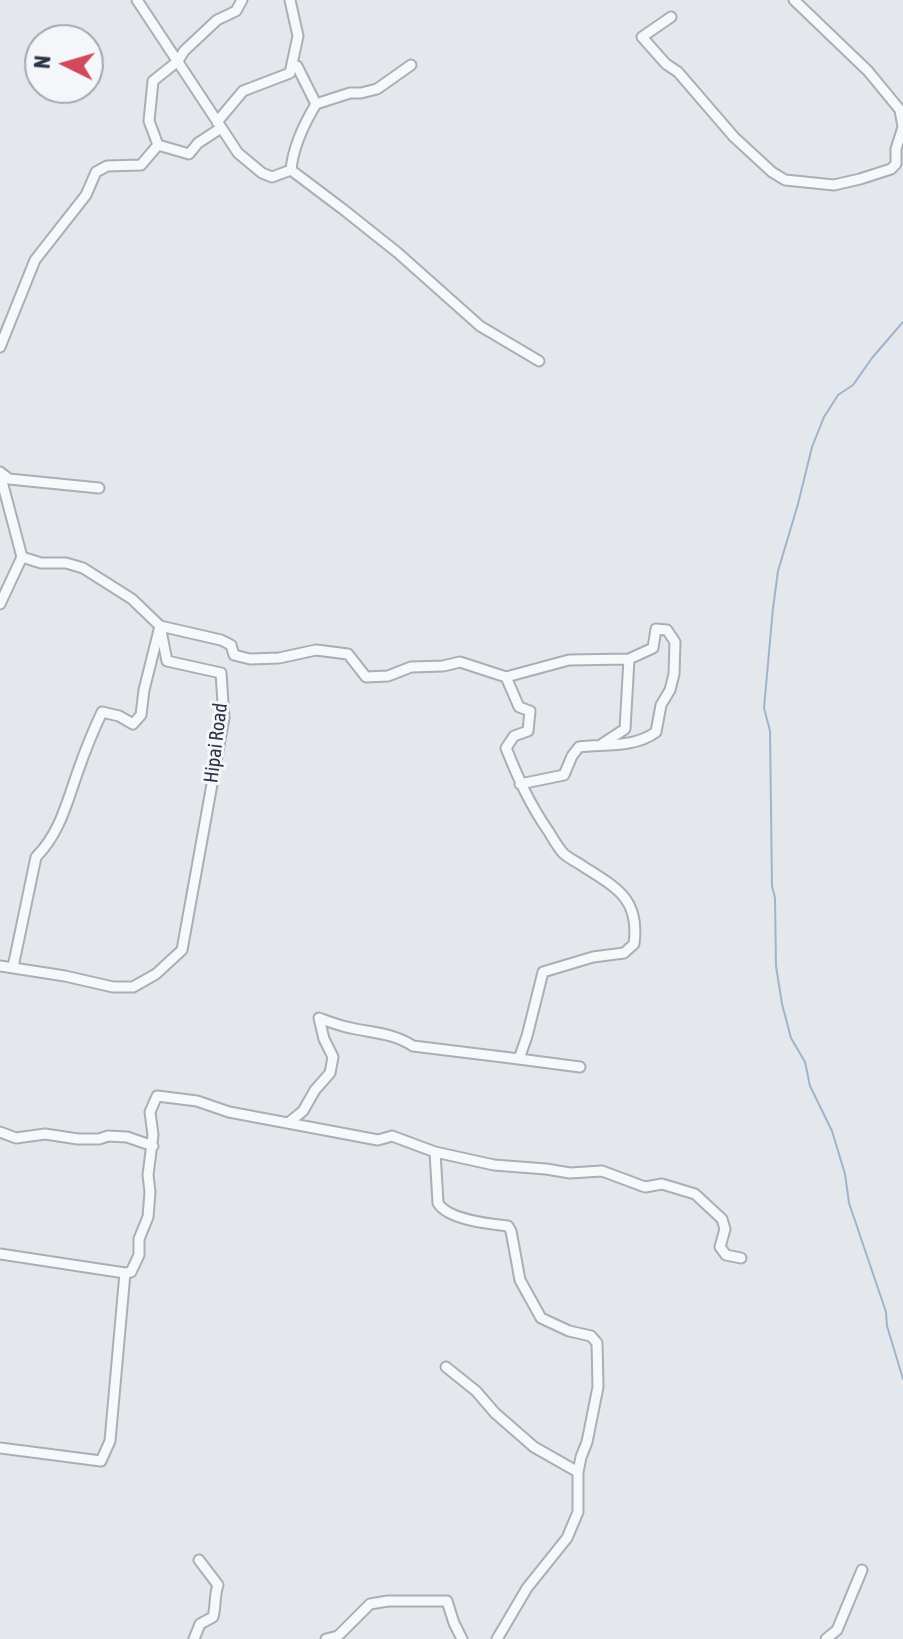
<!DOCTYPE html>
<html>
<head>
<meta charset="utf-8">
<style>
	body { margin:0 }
	#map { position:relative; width:903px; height:1639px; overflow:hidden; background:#e4e7ec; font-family:"Asap Condensed",sans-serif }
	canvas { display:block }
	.north { position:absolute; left:24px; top:24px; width:80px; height:80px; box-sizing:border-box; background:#f4f6f9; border:2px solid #a4a8b1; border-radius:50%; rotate:275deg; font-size:22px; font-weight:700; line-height:32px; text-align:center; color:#2b3445 }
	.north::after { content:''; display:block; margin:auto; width:28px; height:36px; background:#d1495b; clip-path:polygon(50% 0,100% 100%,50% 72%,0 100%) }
</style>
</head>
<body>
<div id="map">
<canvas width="903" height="1639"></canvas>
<div class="north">N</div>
</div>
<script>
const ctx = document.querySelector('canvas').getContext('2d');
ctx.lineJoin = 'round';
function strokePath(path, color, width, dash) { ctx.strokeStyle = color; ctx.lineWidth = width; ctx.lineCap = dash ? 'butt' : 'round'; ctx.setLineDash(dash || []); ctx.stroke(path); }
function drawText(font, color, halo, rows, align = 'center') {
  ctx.font = font + ' "Asap Condensed",sans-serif'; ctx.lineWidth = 6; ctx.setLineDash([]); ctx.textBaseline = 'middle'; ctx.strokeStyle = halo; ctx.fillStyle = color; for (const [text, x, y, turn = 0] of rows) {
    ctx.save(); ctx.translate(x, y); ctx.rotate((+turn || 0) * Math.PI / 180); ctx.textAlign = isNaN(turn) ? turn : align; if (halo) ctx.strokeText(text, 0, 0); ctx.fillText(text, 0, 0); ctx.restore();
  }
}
strokePath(new Path2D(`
	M903,322L872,358L853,385L838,395L824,417L812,447L798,504L778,571L773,608L764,708L770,731L772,886L775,898L776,966L782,1004L791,1038L805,1062L810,1086L832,1131L845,1174L849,1203L886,1312L887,1326L903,1379`), '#9fb4cc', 2);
const minor = new Path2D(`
	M137,0L238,153L262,173L272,177L291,170
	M794,0L868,71L900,110L903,127
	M671,17L642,37L666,64L678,72L734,137L772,172L785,180L834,185L860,179L891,169L896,164V149L903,127
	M291,69L297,66L316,104
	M217,122L243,91L290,73L298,36L290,0
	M221,128L198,143L189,154L158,145L149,121L153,81L178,61L184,51L217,20L236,11L242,0
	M291,170L344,210L398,253L480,326L539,361
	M291,170C293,146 304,124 316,104L350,93H361L377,89L411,65
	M0,347L35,260L86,195L96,172L107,166L141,165L158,145
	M0,472L9,479L99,488
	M0,474L22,557L41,563H66L83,568L132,599L160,626L167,661L221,673L224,718L182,950L156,974L133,987H113L65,976L0,966
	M0,604L22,557
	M506,677L569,660L629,659
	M520,784L564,775L572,756L579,747C605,744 634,748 656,732L661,705L670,690L674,674L675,642L667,630L656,629L653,648L629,659L625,729L602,744
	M13,967L36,857C60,833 67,802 78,771C85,751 93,731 102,712L119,716L133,724L141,715L144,690L160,626L221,640L231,645L234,655L250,659L279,658L316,650L348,654L366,677L388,676L411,667L443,666L460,662L506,677L519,707L530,711L528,731L514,736L506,748C518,778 530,805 549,832C553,839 558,847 563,853C568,858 577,862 584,867C617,888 640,899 634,944L624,953L593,957L543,972L527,1036L519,1059L413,1046C393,1033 373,1033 351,1028C340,1026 330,1022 319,1018L324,1039L333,1057L330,1073L315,1090L303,1111L288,1123
	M519,1059L580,1067
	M0,1132L16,1138L45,1134L78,1139H99L108,1136L127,1137L153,1146
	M435,1152L438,1203C448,1220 490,1224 508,1226L511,1231L520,1280L541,1318L569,1331L591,1336L597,1343L598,1387L587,1442L581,1457L578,1472V1512L567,1538L527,1588L497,1639
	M0,1254L125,1273L110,1441L101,1461L0,1448
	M125,1273L131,1272L139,1255V1239L148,1217L150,1192L148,1175L153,1135L150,1112L157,1096L197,1101L229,1112L378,1140L392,1136L435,1152L494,1165L546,1169L570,1173L602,1171L645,1187L662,1184L695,1194L722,1219L725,1229L720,1247L726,1255L741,1258
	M446,1367L476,1391L495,1413L534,1447L578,1472
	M194,1639L200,1624L213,1617C216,1607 214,1596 218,1585L199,1560
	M326,1639L338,1636L370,1604L388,1601H447L454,1623L462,1639
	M826,1639L837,1630L862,1570`);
strokePath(minor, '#a9aeb7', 13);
strokePath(minor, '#f7f8fa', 9);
drawText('20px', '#2b3445', '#f4f6f9', [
	["Hipai Road",216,743,-83]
]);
</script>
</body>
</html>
